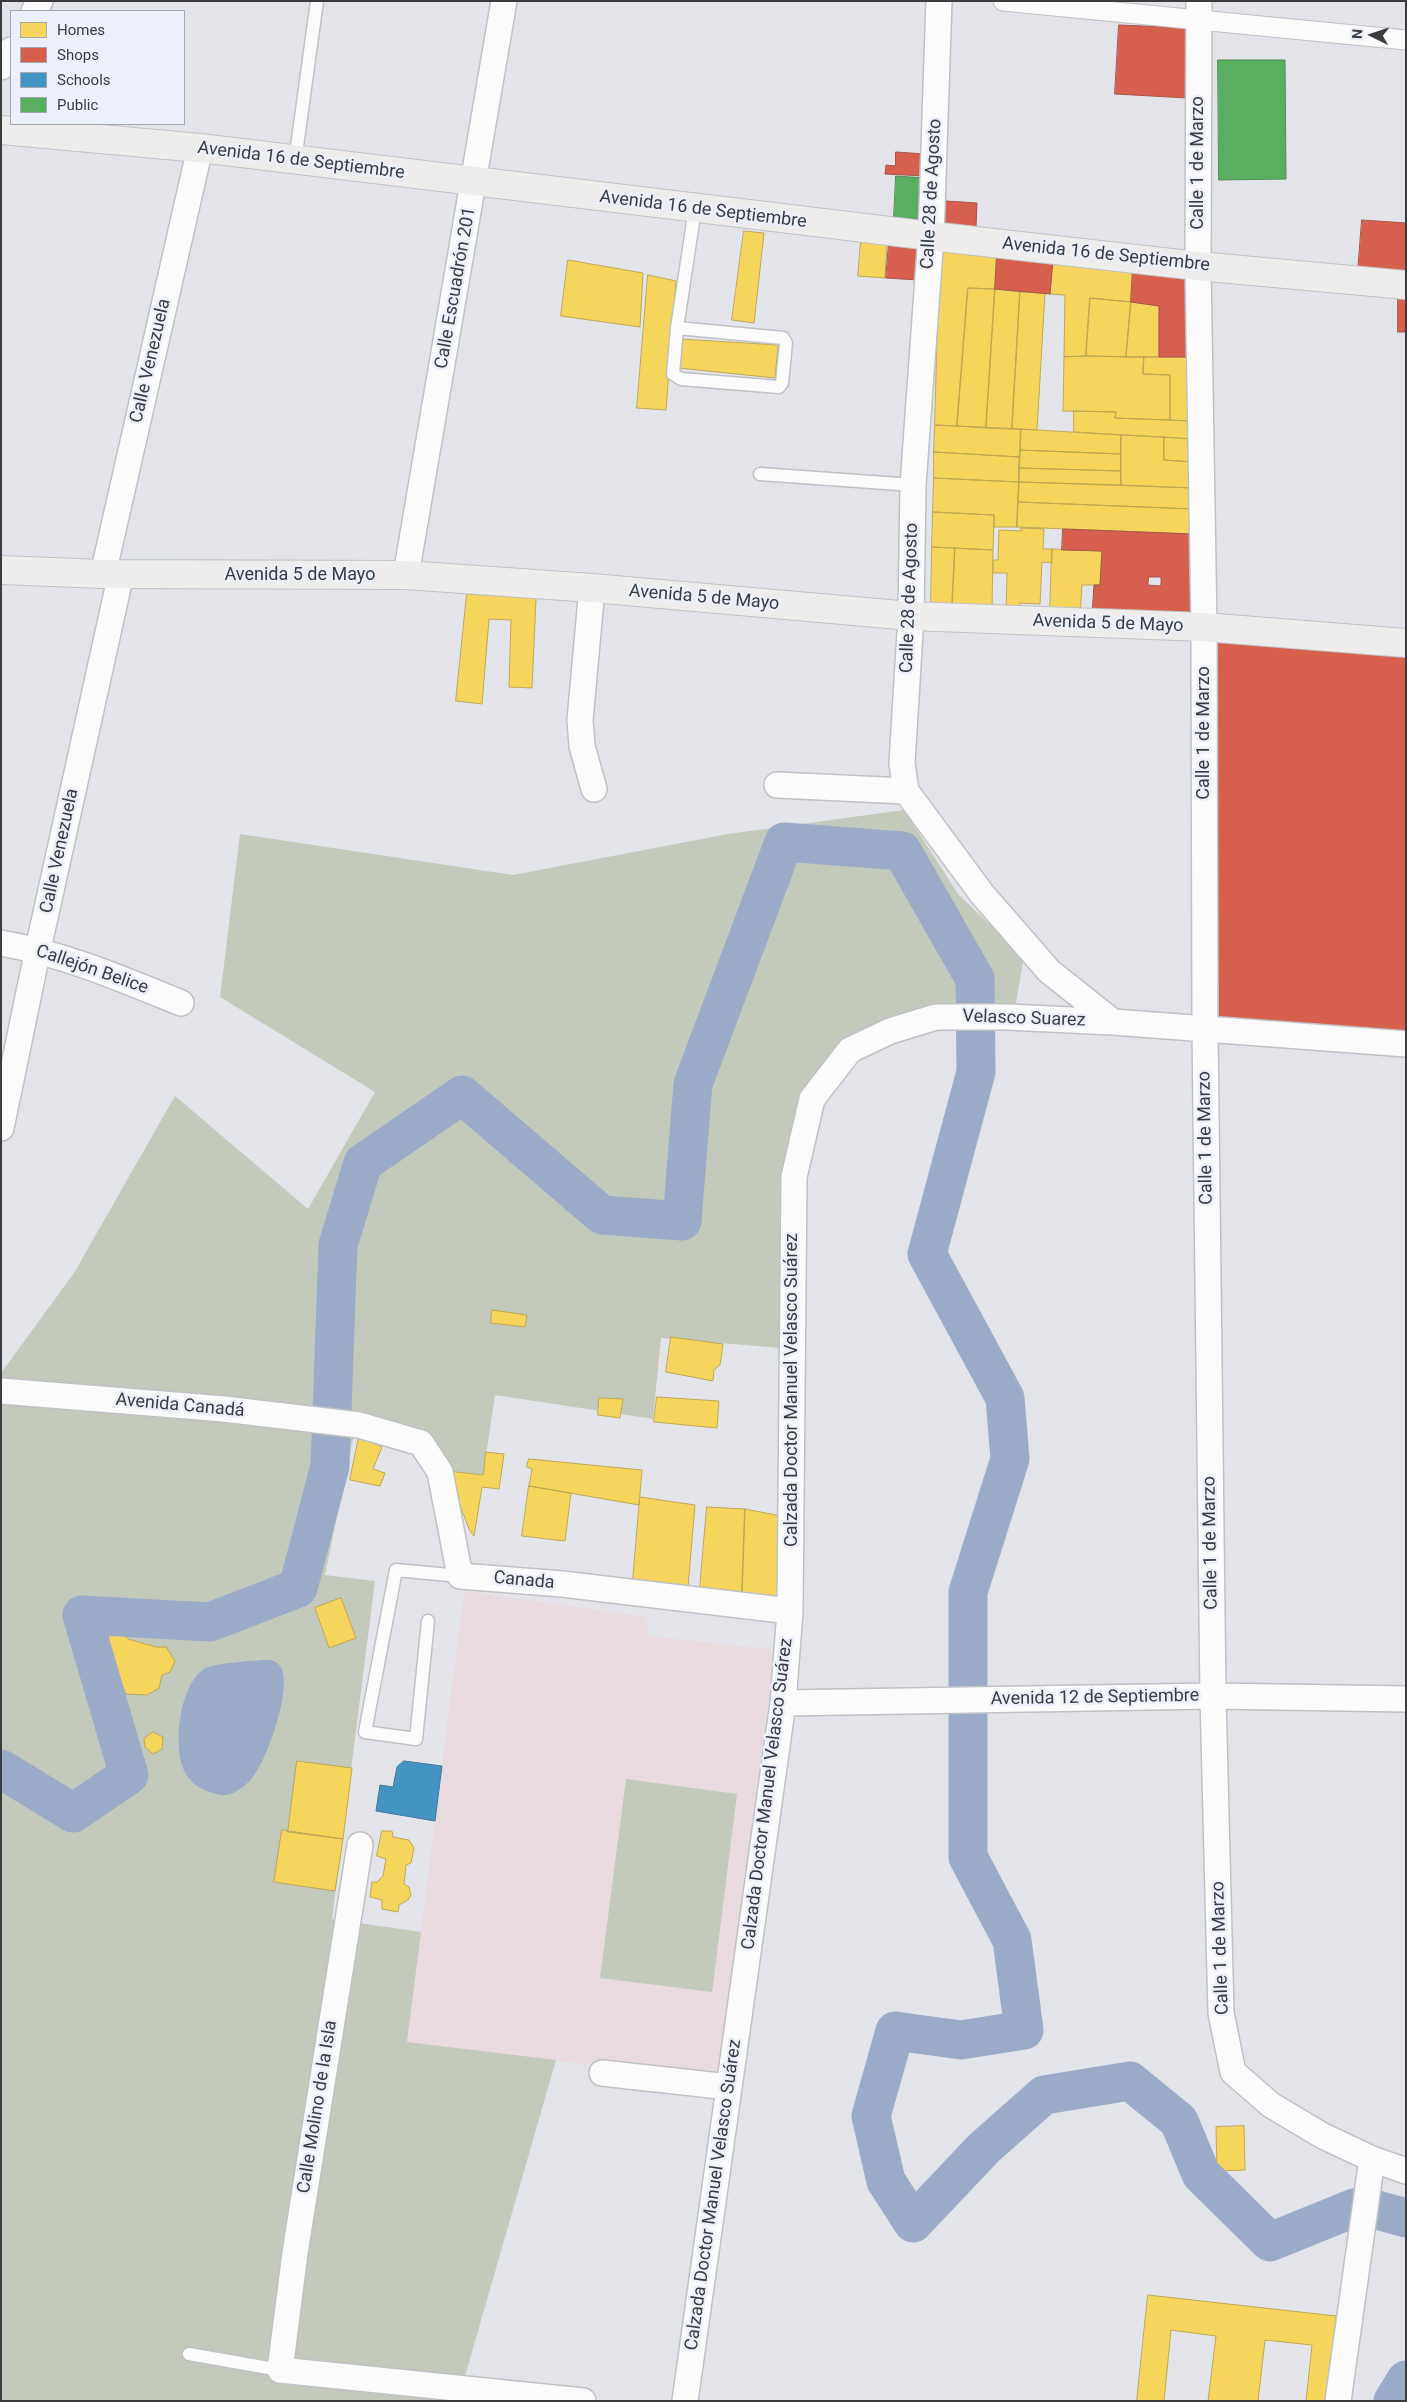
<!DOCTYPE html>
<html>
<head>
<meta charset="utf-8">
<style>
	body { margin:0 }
	#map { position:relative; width:1407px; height:2402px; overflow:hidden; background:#e2e4ea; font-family:Roboto,sans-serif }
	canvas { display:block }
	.frame { position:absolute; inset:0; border:2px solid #3a3c40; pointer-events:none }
	.legend { position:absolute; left:10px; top:10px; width:175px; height:115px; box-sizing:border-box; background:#ecf0fb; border:1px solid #a5a8b0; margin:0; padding:6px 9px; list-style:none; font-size:15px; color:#3a3c40 }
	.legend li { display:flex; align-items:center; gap:10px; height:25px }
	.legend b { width:25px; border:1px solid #a5a8b0 }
	.north { position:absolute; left:1347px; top:10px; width:50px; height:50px; -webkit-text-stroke:4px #ecf0fb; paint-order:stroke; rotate:274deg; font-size:14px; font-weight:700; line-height:20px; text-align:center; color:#3a3c40 }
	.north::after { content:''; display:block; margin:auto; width:18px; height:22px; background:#3a3c40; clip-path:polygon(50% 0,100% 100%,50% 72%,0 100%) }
</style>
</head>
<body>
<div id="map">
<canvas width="1407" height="2402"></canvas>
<div class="frame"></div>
<ul class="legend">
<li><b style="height:14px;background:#f6d55c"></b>Homes</li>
<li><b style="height:14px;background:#d6604d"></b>Shops</li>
<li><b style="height:14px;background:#4393c3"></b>Schools</li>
<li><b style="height:14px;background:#5aae61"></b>Public</li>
</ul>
<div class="north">N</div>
</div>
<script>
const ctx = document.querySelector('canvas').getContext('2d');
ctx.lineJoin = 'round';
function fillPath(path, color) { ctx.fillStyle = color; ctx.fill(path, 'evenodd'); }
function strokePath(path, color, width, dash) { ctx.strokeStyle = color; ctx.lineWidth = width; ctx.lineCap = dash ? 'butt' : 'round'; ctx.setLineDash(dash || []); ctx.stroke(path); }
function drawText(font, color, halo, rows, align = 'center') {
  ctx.font = font + ' Roboto,sans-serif'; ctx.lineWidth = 5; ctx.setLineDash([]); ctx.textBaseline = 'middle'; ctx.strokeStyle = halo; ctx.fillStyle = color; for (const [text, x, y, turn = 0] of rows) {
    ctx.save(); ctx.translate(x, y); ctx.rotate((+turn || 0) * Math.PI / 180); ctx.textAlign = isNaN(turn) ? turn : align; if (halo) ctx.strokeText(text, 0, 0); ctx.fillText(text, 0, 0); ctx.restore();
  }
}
fillPath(new Path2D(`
	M464,1591L647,1617L648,1636L775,1650L718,2081L407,2042Z`), '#e8dade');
fillPath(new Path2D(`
	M904,810L958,894L1024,957L1014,1013L888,1024L808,1096L792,1349L661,1338L653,1419L495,1395L483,1475L447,1471L358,1415L325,1575L375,1581L332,1919L421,1932L407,2042L556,2060L461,2390L460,2401H1V1373L74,1273L175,1096L308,1209L375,1092L220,997L240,834L513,875L728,834Z
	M626,1779L737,1794L712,1992L600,1978Z`), '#c3cabc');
fillPath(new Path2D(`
	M263,1660C270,1660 276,1660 280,1666C294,1686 267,1759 253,1777C248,1784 234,1795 225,1795C221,1796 214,1793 210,1792C199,1789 187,1780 183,1768C173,1742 180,1685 204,1669C213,1663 251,1661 263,1660Z`), '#9babc7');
const homes = new Path2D(`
	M744,231L764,233L754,323L732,320Z
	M861,242L887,244L885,278L858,276Z
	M940,247L997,254L995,289L968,288L957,426L935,425Z
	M568,260L643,273L640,327L561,316Z
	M1053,260L1133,268L1131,302L1090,298L1086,356L1064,357L1065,295L1050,294Z
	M648,275L676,281L666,410L637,408Z
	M968,288L995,289L986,428L957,426Z
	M995,289L1020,292L1012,429L986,428Z
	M1020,292L1045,293L1037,430L1012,429Z
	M1090,298L1131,302L1126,357L1086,356Z
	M1131,302L1159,306V357H1126Z
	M680,339L778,345L775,378L679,368Z
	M1086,356L1144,357L1143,374L1170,375V420L1115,418L1116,412L1063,411L1064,357Z
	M1144,357H1192V421L1170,420V375L1143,374Z
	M1074,411L1116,412L1115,418L1192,421V439L1074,432Z
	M935,425L1021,429L1020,457L934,452Z
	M1021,429L1121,435V454L1020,450Z
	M1121,435L1164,437V460L1193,462V488L1121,485Z
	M1164,437L1192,439L1193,462L1164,460Z
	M1020,450L1121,454V471L1019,468Z
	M934,452L1020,457L1019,482L934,478Z
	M1019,468L1121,471V485L1019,482Z
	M934,478L1019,482L1017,527H994V515L933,512Z
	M1019,482L1193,488V509L1018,502Z
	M1018,502L1193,509V534L1017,527Z
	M933,512L994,515L993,550L932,547Z
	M1021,528L1044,529L1043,549H1052V563L1042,562L1040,604L1020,603V612L1006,611L1007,573H993V560H998L999,530L1021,531Z
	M932,547L955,548L952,609L931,608Z
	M955,548L993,550L992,611L952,609Z
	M1052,549L1102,551L1100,585H1082L1080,615L1050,613Z
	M467,594L536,598L532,688L509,687L511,620L489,619L482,704L456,701Z
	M492,1310L527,1315L525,1327L491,1323Z
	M671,1337L723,1344L720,1365L714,1370L713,1381L666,1372Z
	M657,1397L719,1401L717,1428L654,1422Z
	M599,1398L623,1399L620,1418L598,1415Z
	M359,1437L382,1447L373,1469L385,1473L380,1486L350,1480Z
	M486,1452L504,1454L499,1489L482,1487L474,1536L469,1529L447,1471L483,1475Z
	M529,1459L642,1470L639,1505L529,1486L532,1469L527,1467Z
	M529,1486L571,1493L565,1541L522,1536Z
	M640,1497L695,1505L688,1587L633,1581Z
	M707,1507L745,1509L742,1596L700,1588Z
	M745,1509L781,1516L783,1603L742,1596Z
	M341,1598L356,1638L329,1648L315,1608Z
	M110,1627H119L128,1639L156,1647H166L175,1661L170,1672L162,1675L159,1688L147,1695L126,1694L118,1677L111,1654L105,1649L103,1637Z
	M153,1732L163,1737L162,1749L153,1754L145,1747L144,1739Z
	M297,1761L352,1768L343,1839L288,1832Z
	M282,1830L343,1839L335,1891L274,1882Z
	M382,1831H392L393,1837L409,1840L414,1848L411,1863L406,1865L404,1884L409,1887L411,1895L408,1900L399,1905L398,1912L382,1909V1900L370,1897L372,1882H377L383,1876L386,1859L377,1856Z
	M1244,2126L1245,2170L1217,2171L1216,2127Z
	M1148,2295L1336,2316L1327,2401H1306L1312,2345L1265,2340L1258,2401H1208L1216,2336L1171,2330L1164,2401H1137Z`);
fillPath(homes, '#f6d55c');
strokePath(homes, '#bea754', 1);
const shops = new Path2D(`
	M1119,25L1191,28L1187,98L1115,94Z
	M896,152L925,154L924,176L885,174L886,165L895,166Z
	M946,201L977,203L976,227L944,225Z
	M1362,220L1406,223V273L1358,271Z
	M889,244L920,247L918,280L886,278Z
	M997,254L1053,260L1050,294L995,289Z
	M1133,268L1183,273L1191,282L1192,357H1159V306L1131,302Z
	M1398,297H1406V332H1398Z
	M1063,529L1193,534L1194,620L1092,615L1094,585H1100L1102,551L1062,550ZM1149,577H1161V586L1148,585Z
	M1215,637L1406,652V1034L1216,1025Z`);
fillPath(shops, '#d6604d');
strokePath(shops, '#a75549', 1);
const schools = new Path2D(`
	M404,1761L442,1766L435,1821L376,1811L380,1785L393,1787L397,1767Z`);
fillPath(schools, '#4393c3');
strokePath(schools, '#40799c', 1);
const public = new Path2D(`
	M1218,60H1285L1286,179L1219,180Z
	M896,176L925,178L922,219L894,217Z`);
fillPath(public, '#5aae61');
strokePath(public, '#508c57', 1);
strokePath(new Path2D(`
	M1,1769L73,1813L129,1775L82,1615L210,1622L298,1588L330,1466L338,1245L363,1163L462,1095L602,1215L682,1221L693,1084L784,842L902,851L975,979L976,1072L927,1254L1005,1398L1010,1459L968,1592V1857L1012,1940L1024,2030L961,2040L895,2031L871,2116L886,2181L913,2223L984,2148L1044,2095L1130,2081L1179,2121L1201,2174L1270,2242L1354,2208L1366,2207L1406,2218
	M1393,2401L1406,2380`), '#9babc7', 39);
const service = new Path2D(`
	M295,161L317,1
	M677,328L783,338L786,343L782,383L779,387L681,379L673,374L677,328L695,209
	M760,474L913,485
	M428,1621L416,1739L365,1732L396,1570L460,1576
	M189,2354L280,2370`);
const pedestrian = new Path2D(`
	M1003,1L1406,40`);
const minor = new Path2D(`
	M939,1L931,236L913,485L911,616L902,763L906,791L982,894L1049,971L1113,1022
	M1199,1L1198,266L1204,627L1205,1029L1213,1696L1221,2013L1233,2072L1271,2105L1323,2136L1372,2159L1406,2171
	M34,11L40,1
	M1,67L11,50
	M103,574L200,148
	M406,575L504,1
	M592,588L580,720L582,746L594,789
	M777,785L906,791
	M1,943C64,954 122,979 181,1003
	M1,1128L38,949L121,574
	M1,1391L224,1409L359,1425L421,1443L440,1472L460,1576L562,1584L790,1611
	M783,1703L1213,1696L1406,1699
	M360,1845L295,2253L280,2370L583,2401
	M602,2073L729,2087
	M685,2401L783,1703L790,1611L794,1177L812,1099L850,1050L890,1031L936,1017H1007L1113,1022L1406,1044
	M1338,2401L1372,2159`);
const secondary = new Path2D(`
	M1,130L200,148L931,236L1198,266L1406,285
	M1,570L103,574L406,575L592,588L911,616L1204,627L1406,643`);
strokePath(service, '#bfc1c5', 15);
strokePath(pedestrian, '#bfc1c5', 21);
strokePath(minor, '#bfc1c5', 28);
strokePath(secondary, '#bfc1c5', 30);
strokePath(service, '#fbfbfc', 12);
strokePath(pedestrian, '#fbfbfc', 19);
strokePath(minor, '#fbfbfc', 25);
strokePath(secondary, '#eeedeb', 28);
drawText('18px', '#3a3c40', '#ecf0fb', [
	["Avenida 16 de Septiembre",301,161,7],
	["Calle 1 de Marzo",1198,163,-90],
	["Calle 28 de Agosto",932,194,-87],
	["Avenida 16 de Septiembre",703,210,7],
	["Avenida 16 de Septiembre",1106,255,6],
	["Calle Escuadrón 201",456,288,-80],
	["Calle Venezuela",151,361,-77],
	["Avenida 5 de Mayo",300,575],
	["Avenida 5 de Mayo",704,598,5],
	["Calle 28 de Agosto",910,598,-88],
	["Avenida 5 de Mayo",1108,624,2],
	["Calle 1 de Marzo",1204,733,-90],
	["Calle Venezuela",60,851,-78],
	["Callejón Belice",92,970,19],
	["Velasco Suarez",1024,1019,2],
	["Calle 1 de Marzo",1206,1138,-91],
	["Calzada Doctor Manuel Velasco Suárez",792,1390,-90],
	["Avenida Canadá",180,1406,5],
	["Calle 1 de Marzo",1211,1543,-91],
	["Canada",524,1581,5],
	["Avenida 12 de Septiembre",1095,1698,-1],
	["Calzada Doctor Manuel Velasco Suárez",768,1794,-83],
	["Calle 1 de Marzo",1221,1948,-92],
	["Calle Molino de la Isla",318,2107,-81],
	["Calzada Doctor Manuel Velasco Suárez",714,2195,-82]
]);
</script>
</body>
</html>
